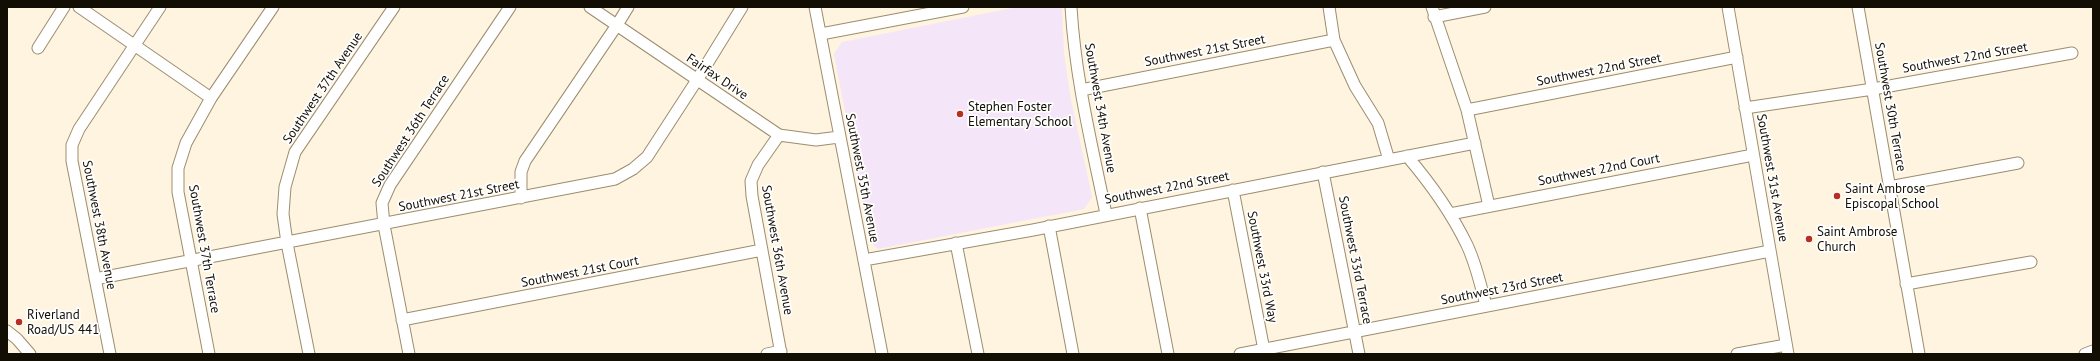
<!DOCTYPE html>
<html>
<head>
<meta charset="utf-8">
<style>
	body { margin:0 }
	#map { position:relative; width:2100px; height:361px; overflow:hidden; background:#fef4e0; font-family:"PT Sans",sans-serif }
	canvas { display:block }
	.frame { position:absolute; inset:0; border:8px solid #130e04; pointer-events:none }
</style>
</head>
<body>
<div id="map">
<canvas width="2100" height="361"></canvas>
<div class="frame"></div>
</div>
<script>
const ctx = document.querySelector('canvas').getContext('2d');
ctx.lineJoin = 'round';
function fillPath(path, color) { ctx.fillStyle = color; ctx.fill(path, 'evenodd'); }
function strokePath(path, color, width, dash) { ctx.strokeStyle = color; ctx.lineWidth = width; ctx.lineCap = dash ? 'butt' : 'round'; ctx.setLineDash(dash || []); ctx.stroke(path); }
function drawText(font, color, halo, rows, align = 'center') {
  ctx.font = font + ' "PT Sans",sans-serif'; ctx.lineWidth = 3.5; ctx.setLineDash([]); ctx.textBaseline = 'middle'; ctx.strokeStyle = halo; ctx.fillStyle = color; for (const [text, x, y, turn = 0] of rows) {
    ctx.save(); ctx.translate(x, y); ctx.rotate((+turn || 0) * Math.PI / 180); ctx.textAlign = isNaN(turn) ? turn : align; if (halo) ctx.strokeText(text, 0, 0); ctx.fillText(text, 0, 0); ctx.restore();
  }
}
fillPath(new Path2D(`
	M1017,7H1062L1064,53L1070,95L1092,197L1084,209L878,249L870,242L834,54L842,42Z`), '#f5e5f8');
const minor = new Path2D(`
	M79,7L211,98
	M590,7L779,135L816,140L839,137
	M815,7L882,354
	M1071,7C1075,77 1092,146 1106,214
	M1329,7L1334,40L1355,86L1378,123L1389,160
	M1432,7L1467,110L1489,206
	M1728,7L1788,354
	M1858,7L1919,354
	M1434,17L1485,7
	M821,34L963,7
	M38,48L64,7
	M1081,90L1334,40
	M1745,108L1873,89L2072,53
	M1467,110L1737,57
	M779,135L758,165L751,181L752,196L781,354
	M1407,156C1430,183 1451,212 1467,245C1476,264 1481,286 1486,306
	M1323,172L1359,354
	M1889,187L2018,163
	M1233,190L1264,350
	M521,198V172L525,161L617,25L628,7
	M1140,208L1168,354
	M1450,214L1753,155
	M1049,226L1073,354
	M956,243L978,354
	M864,260L1033,230L1475,143
	M95,279L615,179L633,169L647,157L697,80L742,7
	M1906,284L2031,262
	M402,320L762,250
	M7,331L17,339L30,354
	M110,354L72,161V145L79,129L160,7
	M209,354L178,192V168L186,143L211,98L273,7
	M309,354L287,243L283,214L285,187L295,152L394,7
	M409,354L384,225L382,203L390,185L510,7
	M767,354L781,351
	M1240,354L1770,251
	M1737,354L1786,345
	M2085,354L2093,351`);
strokePath(minor, '#9c8d6e', 13);
strokePath(minor, '#fff', 11);
for (const [x, y, r, color] of [
	[960,114,4,"#bb2d20"],
	[1837,196,4,"#bb2d20"],
	[1809,239,4,"#bb2d20"],
	[19,322,4,"#bb2d20"]
]) { const dot = new Path2D(); dot.arc(x, y, r, 0, 2 * Math.PI); ctx.fillStyle = color; ctx.fill(dot); strokePath(dot, '#fff', 1.5); }
drawText('13px', '#130e04', '#fff', [
	["Southwest 21st Street",1205,51,-11],
	["Southwest 22nd Street",1965,58,-10],
	["Southwest 22nd Street",1599,70,-11],
	["Fairfax Drive",717,77,34],
	["Southwest 37th Avenue",323,88,-56],
	["Southwest 30th Terrace",1890,107,80],
	["Southwest 34th Avenue",1100,108,80],
	["Southwest 36th Terrace",411,131,-57],
	["Southwest 22nd Court",1599,170,-11],
	["Southwest 35th Avenue",862,178,79],
	["Southwest 31st Avenue",1772,178,80],
	["Southwest 22nd Street",1167,188,-11],
	["Southwest 21st Street",459,196,-11],
	["Southwest 38th Avenue",99,225,79],
	["Southwest 37th Terrace",204,249,80],
	["Southwest 36th Avenue",777,250,80],
	["Southwest 33rd Terrace",1355,260,79],
	["Southwest 33rd Way",1262,267,79],
	["Southwest 21st Court",580,272,-11],
	["Southwest 23rd Street",1502,289,-11]
]);
drawText('13px', '#130e04', '#fff', [
	["Stephen Foster",968,107],
	["Elementary School",968,122],
	["Saint Ambrose",1845,189],
	["Episcopal School",1845,204],
	["Saint Ambrose",1817,232],
	["Church",1817,247],
	["Riverland",27,315],
	["Road/US 441",27,330]
], 'left');
</script>
</body>
</html>
